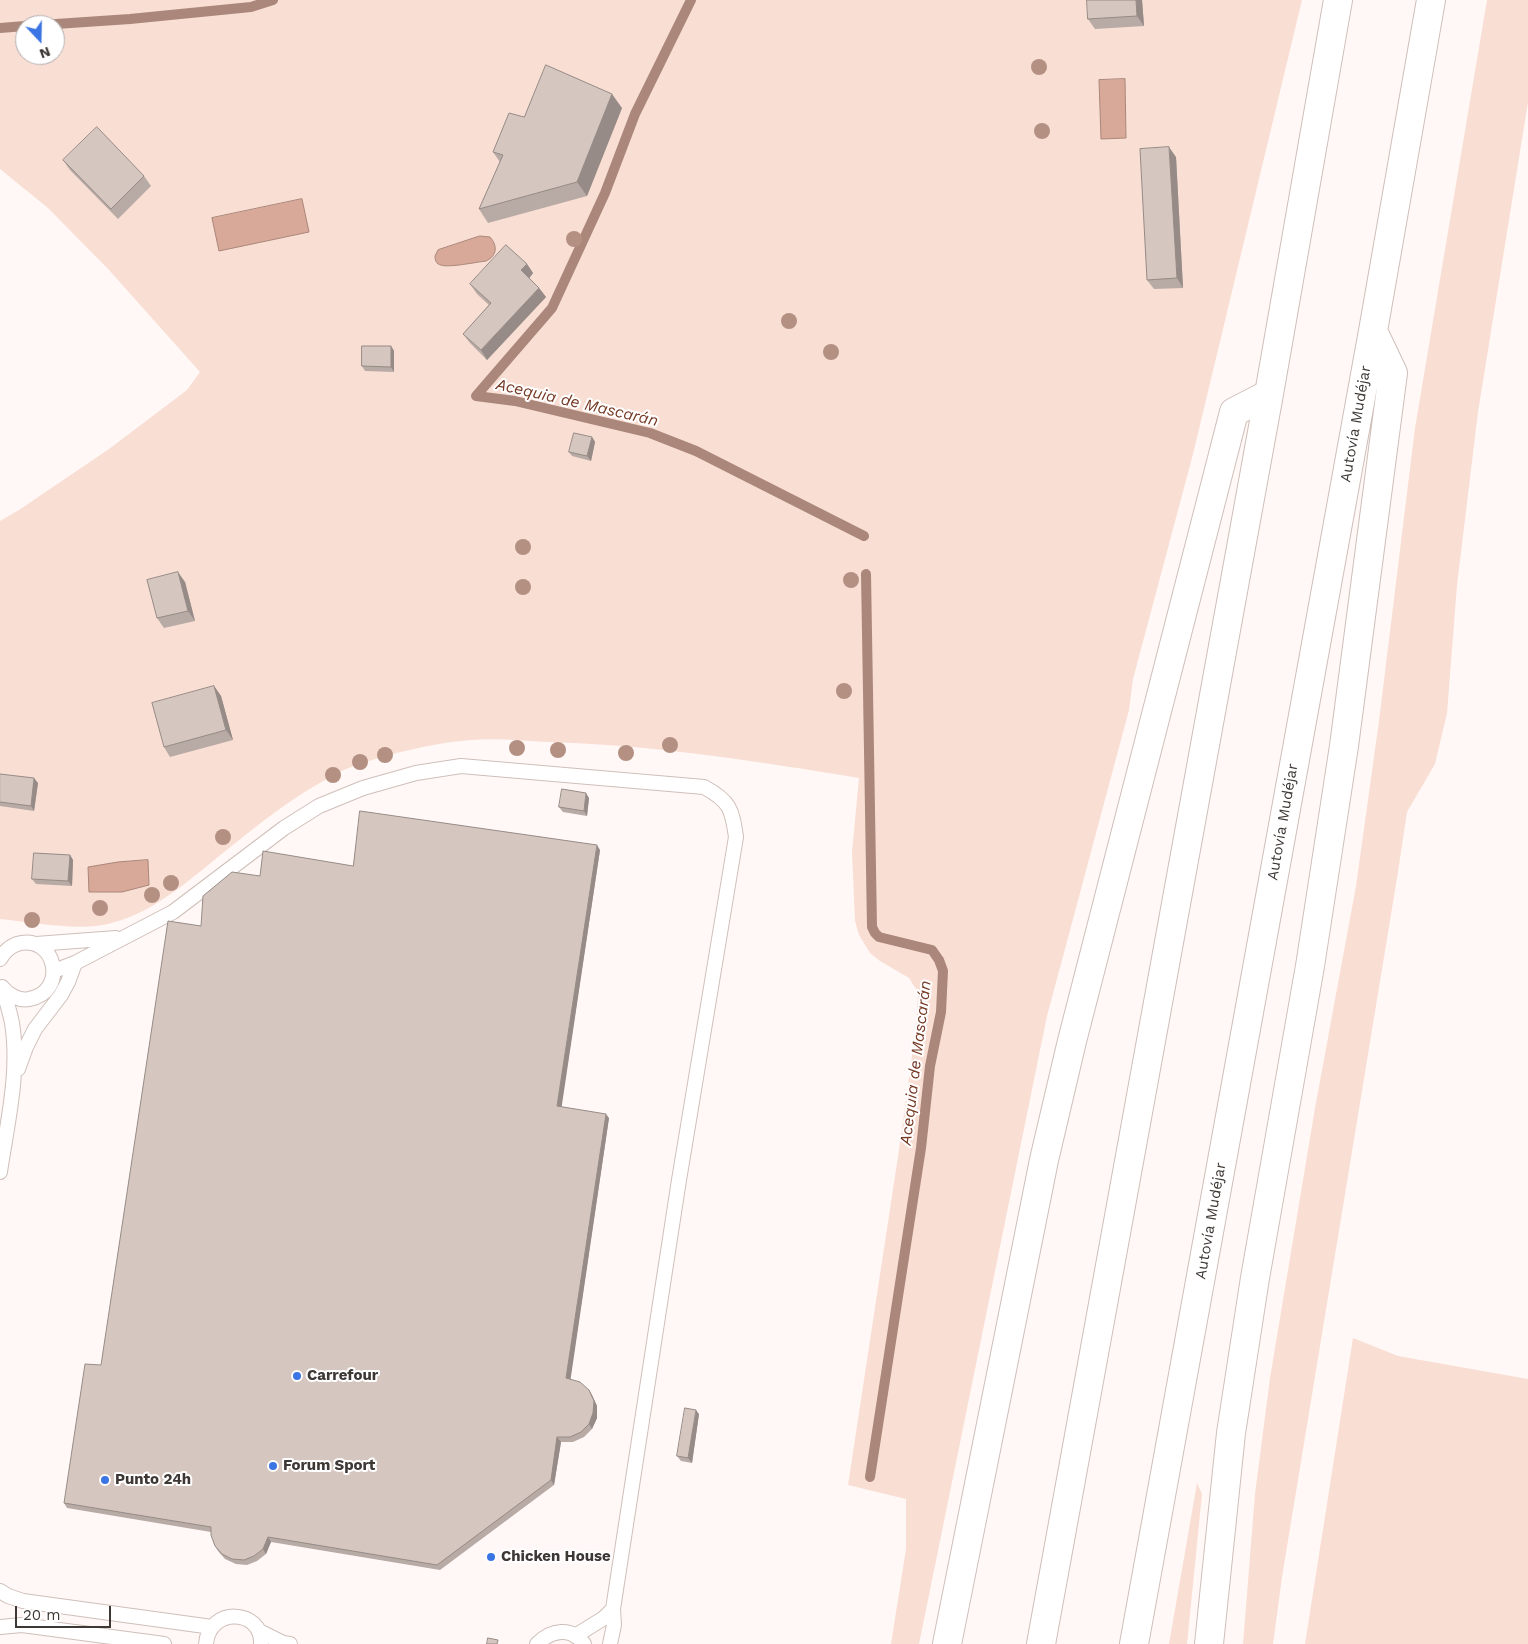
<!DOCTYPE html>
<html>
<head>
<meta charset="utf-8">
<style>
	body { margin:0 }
	#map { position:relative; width:1528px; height:1644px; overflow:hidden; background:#fff8f6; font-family:"Work Sans",sans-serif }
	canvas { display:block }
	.north { position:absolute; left:15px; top:15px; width:50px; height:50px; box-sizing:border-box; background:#fff; border:1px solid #b2afae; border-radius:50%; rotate:159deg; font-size:14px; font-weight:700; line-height:20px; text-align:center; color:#3e3835 }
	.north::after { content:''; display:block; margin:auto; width:18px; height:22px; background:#3b75e4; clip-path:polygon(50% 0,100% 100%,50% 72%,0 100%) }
	.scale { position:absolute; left:15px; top:1606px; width:96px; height:22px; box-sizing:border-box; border:2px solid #3e3835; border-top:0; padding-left:6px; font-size:15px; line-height:18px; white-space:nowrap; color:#3e3835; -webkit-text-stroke:4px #fff; paint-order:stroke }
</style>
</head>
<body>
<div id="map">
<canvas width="1528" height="1644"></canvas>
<div class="north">N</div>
<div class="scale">20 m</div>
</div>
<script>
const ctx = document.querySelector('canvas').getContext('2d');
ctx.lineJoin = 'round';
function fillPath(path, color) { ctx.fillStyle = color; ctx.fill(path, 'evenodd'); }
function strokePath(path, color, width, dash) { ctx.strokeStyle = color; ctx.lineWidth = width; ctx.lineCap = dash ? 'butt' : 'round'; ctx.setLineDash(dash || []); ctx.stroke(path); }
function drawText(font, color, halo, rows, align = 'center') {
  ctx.font = font + ' "Work Sans",sans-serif'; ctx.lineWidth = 4; ctx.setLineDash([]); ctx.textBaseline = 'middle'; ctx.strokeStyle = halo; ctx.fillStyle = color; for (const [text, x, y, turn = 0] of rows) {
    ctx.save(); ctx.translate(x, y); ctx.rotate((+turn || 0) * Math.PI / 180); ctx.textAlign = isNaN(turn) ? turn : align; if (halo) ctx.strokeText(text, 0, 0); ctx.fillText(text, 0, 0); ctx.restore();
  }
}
fillPath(new Path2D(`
	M0,0H1302L1193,454L1133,679L1129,710L1047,1016L919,1644H891L906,1549V1499L848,1485L899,1150L916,1027L918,996L916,989L909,978L880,961L870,953L859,935L855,921L852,852L859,778C756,761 653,745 549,742C524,741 497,738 471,740C433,743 382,755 346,769C337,773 327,779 318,784C278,807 243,837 207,866C175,892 139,921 96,926C67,929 29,922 0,919V521L19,510L109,449L187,390L200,372L109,270L48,208L0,169ZM25,25H55V55H25Z
	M1487,0H1528V102L1478,412L1457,585L1447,713L1435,764L1407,812L1398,872L1282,1577L1273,1644H1243L1255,1494L1270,1378L1315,1108L1356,886L1379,721L1415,428Z
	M1353,1338L1398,1356L1528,1379V1644H1305Z
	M1197,1483L1202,1494L1187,1644H1169Z`), '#f9ded4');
const water = new Path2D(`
	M1125,79L1126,138L1101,139L1099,80Z
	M302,199L309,232L219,251L212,218Z
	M480,236L490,237C498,246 497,256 486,261C477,262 448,268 441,265C436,264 435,260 435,256L438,250Z
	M148,860L149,885L122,892H89L88,867L118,862Z`);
fillPath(water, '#d8a998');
strokePath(water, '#aa877a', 1);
strokePath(new Path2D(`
	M691,0L635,114L605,193L552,308L476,396L515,401L650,433L696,451L864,536
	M41,25L130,19L251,7L273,0
	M0,28L25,26
	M866,574L872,927L875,933L879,937L932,950L939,960L943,971L941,1012L930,1066L921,1148L870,1477`), '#aa877a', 10);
const lane = new Path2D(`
	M36,944L116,938
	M0,959C4,952 9,947 17,944C56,933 69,992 29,999C19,1001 8,995 2,987
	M54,971L75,963L173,912L284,828L319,806L363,788L416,773L461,766L704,787C730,801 732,809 736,837L679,1180L613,1609L614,1625L610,1644
	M18,1069L26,1047L35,1029L61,995L68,982L75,963
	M0,1172C7,1124 20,1072 12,1023C10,1012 6,1000 3,989
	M0,1591L8,1596L23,1601L212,1627
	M0,1627L22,1625L164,1644
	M259,1631L283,1643L290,1644
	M575,1636L604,1618L613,1609
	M206,1644C209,1606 263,1609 261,1644
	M537,1644C551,1630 571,1626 584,1644`);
const highway = new Path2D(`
	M947,1644L1044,1160L1072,1041L1234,412L1269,394
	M1041,1644L1269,394L1338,0
	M1134,1644L1373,331L1431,0
	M1209,1644L1231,1433L1255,1278L1310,966L1344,746L1393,373L1373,331`);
strokePath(lane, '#cfbfb9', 16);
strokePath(highway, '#cfbfb9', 30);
strokePath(lane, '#fff', 14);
strokePath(highway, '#fff', 28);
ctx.fillStyle = '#b49083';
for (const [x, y] of [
	[1039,67],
	[1042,131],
	[574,239],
	[789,321],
	[831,352],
	[523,547],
	[851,580],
	[523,587],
	[844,691],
	[670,745],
	[517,748],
	[558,750],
	[626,753],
	[385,755],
	[360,762],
	[333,775],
	[223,837],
	[171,883],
	[152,895],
	[100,908],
	[32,920]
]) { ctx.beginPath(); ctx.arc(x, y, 8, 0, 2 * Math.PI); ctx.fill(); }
fillPath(new Path2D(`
	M1142,0L1144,26L1095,29L1088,19Z
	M622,108L587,196L488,223L479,209L500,162L493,152L524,117Z
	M1176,157L1183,288L1154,289L1147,280Z
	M63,160L144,176L151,186L118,219L70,170Z
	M527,264L533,273L529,278L539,288L546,297L487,360L470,343L463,334L489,305L477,294L470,284Z
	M391,346L394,351V372L365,371L362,366Z
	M592,437L595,442L591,461L572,456L569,452Z
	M185,582L195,621L164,628L157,618Z
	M214,686L221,696L233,740L170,757L164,747Z
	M0,774L38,783L34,811L0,806Z
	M589,798L587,816L563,812L559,807Z
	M600,850L561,1107L609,1118L570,1379L592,1395L597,1406V1418L592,1429L584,1437L573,1442H561L554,1485L440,1570L271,1542L266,1554L257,1561L247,1565L236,1564L225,1559L218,1551L215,1546L211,1532L67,1508L64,1503L101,1365L201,926L260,876L353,866Z
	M70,855L73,860L72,886L36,884L32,879Z
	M699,1414L692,1463L681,1461L677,1456Z`), '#b8aaa5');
fillPath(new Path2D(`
	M1136,0H1142L1144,26L1137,16Z
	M612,94L622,108L587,196L577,182Z
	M1169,147L1176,157L1183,288L1177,278Z
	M527,264L533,273L528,280L521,270Z
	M539,288L546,297L487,360L481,350Z
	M391,346L394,351V372L391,367Z
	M592,437L595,442L591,461L587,456Z
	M178,572L185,582L195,621L188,611Z
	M214,686L221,696L233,740L226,730Z
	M34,778L38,783L34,811L31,806Z
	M586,793L589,798L587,816L584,811Z
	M597,845L600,850L561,1111L557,1106Z
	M70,855L73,860L72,886L68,881Z
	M606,1114L609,1118L570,1383L566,1378Z
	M589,1390L592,1395L597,1406V1418L592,1429L589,1424Z
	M696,1410L699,1414L692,1463L688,1458Z
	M557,1437L561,1442L554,1485L551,1480Z
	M268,1537L271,1542L266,1554L263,1549Z`), '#968b86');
const building = new Path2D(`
	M1087,0H1136L1137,16L1088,19Z
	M546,65L612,94L577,182L479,209L503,155L493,152L509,113L524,117Z
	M97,127L144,176L111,209L63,160Z
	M1169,147L1177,278L1147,280L1140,149Z
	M506,245L527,264L521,270L539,288L481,350L463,334L491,303L470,284Z
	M362,346H391V367L362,366Z
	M574,433L592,437L587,456L569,452Z
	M178,572L188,611L157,618L147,580Z
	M214,686L226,730L164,747L152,703Z
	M0,774L34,778L31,806L0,802Z
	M562,789L586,793L584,811L559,807Z
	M360,811L597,845L557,1106L606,1114L566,1378L580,1382L589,1390L594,1401L593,1413L589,1424L581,1432L570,1437H557L551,1480L437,1565L268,1537L263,1549L254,1556L244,1560L232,1559L222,1554L215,1546L211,1535V1527L64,1503L85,1364L101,1365L168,921L201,926L203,896L232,872L260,876L263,851L353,866Z
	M34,853L70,855L68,881L32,879Z
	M685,1408L696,1410L688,1458L677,1456Z
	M488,1638L498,1640L497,1644H487Z`);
fillPath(building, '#d6c6c0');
strokePath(building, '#968b86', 1);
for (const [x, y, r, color] of [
	[297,1376,5,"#3b75e4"],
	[273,1466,5,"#3b75e4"],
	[105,1480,5,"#3b75e4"],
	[491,1557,5,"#3b75e4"]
]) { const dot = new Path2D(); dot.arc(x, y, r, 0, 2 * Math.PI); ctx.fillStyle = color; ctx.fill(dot); strokePath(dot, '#fff', 2); }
drawText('15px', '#3e3835', '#fff', [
	["Autovía Mudéjar",1356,424,-80],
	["Autovía Mudéjar",1283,822,-80],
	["Autovía Mudéjar",1211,1221,-80]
]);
drawText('bold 15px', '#3e3835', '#fff', [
	["Carrefour",307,1376],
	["Forum Sport",283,1466],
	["Punto 24h",115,1480],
	["Chicken House",501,1557]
], 'left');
drawText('italic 16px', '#743823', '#fff', [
	["Acequia de Mascarán",577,403,13],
	["Acequia de Mascarán",916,1063,-83]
]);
</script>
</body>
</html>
